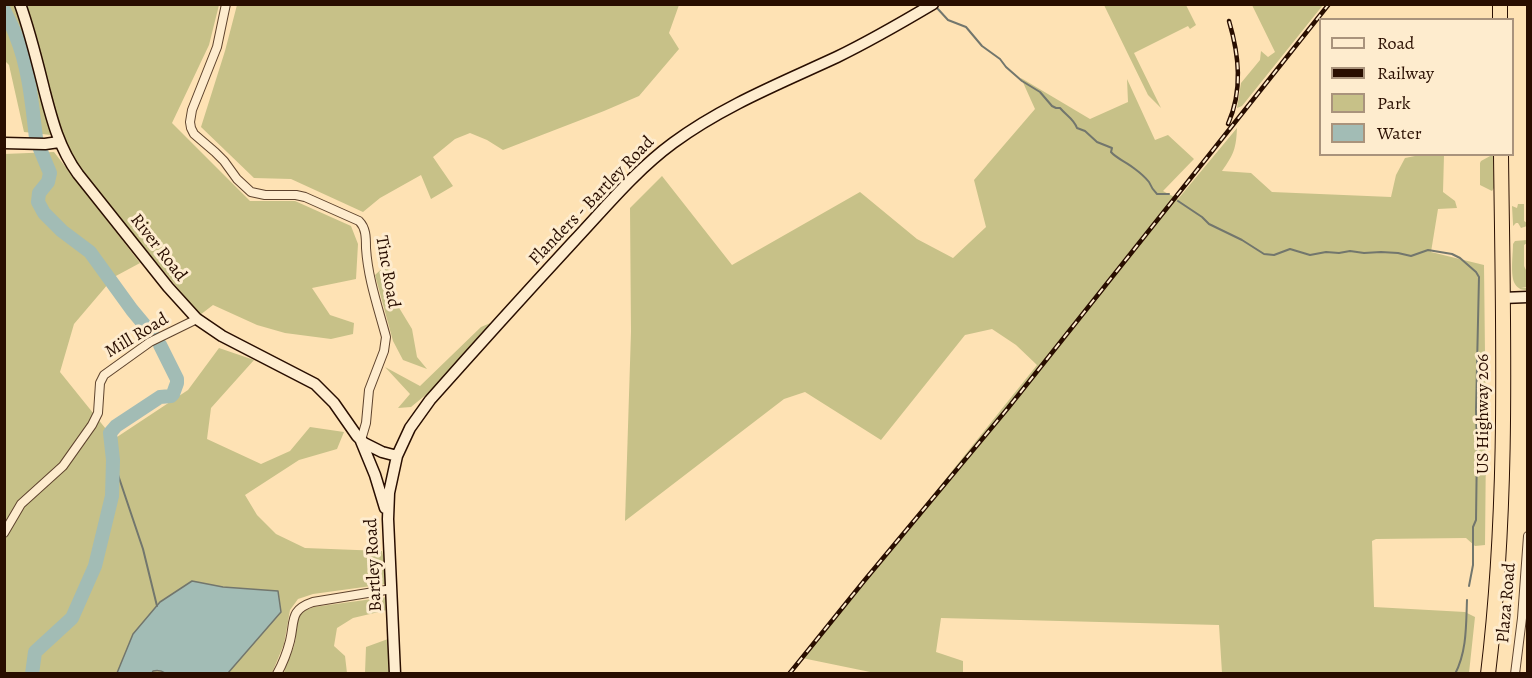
<!DOCTYPE html>
<html>
<head>
<meta charset="utf-8">
<style>
	body { margin:0 }
	#map { position:relative; width:1532px; height:678px; overflow:hidden; background:#fee2b4; font-family:Alegreya,serif }
	canvas { display:block }
	.frame { position:absolute; inset:0; border:6px solid #290e00; pointer-events:none }
	.legend { position:absolute; left:1319px; top:18px; width:195px; height:138px; box-sizing:border-box; background:#feecce; border:2px solid #a9937c; margin:0; padding:8px 10px; list-style:none; font-size:18px; color:#290e00 }
	.legend li { display:flex; align-items:center; gap:12px; height:30px }
	.legend b { width:30px; border:2px solid #a9937c }
</style>
</head>
<body>
<div id="map">
<canvas width="1532" height="678"></canvas>
<div class="frame"></div>
<ul class="legend">
<li><b style="height:8px;background:#feecce"></b>Road</li>
<li><b style="height:8px;background:#290e00"></b>Railway</li>
<li><b style="height:16px;background:#c7c188"></b>Park</li>
<li><b style="height:16px;background:#a2bcb5"></b>Water</li>
</ul>
</div>
<script>
const ctx = document.querySelector('canvas').getContext('2d');
ctx.lineJoin = 'round';
function fillPath(path, color) { ctx.fillStyle = color; ctx.fill(path, 'evenodd'); }
function strokePath(path, color, width, dash) { ctx.strokeStyle = color; ctx.lineWidth = width; ctx.lineCap = dash ? 'butt' : 'round'; ctx.setLineDash(dash || []); ctx.stroke(path); }
function drawText(font, color, halo, rows, align = 'center') {
  ctx.font = font + ' Alegreya,serif'; ctx.lineWidth = 6; ctx.setLineDash([]); ctx.textBaseline = 'middle'; ctx.strokeStyle = halo; ctx.fillStyle = color; for (const [text, x, y, turn = 0] of rows) {
    ctx.save(); ctx.translate(x, y); ctx.rotate((+turn || 0) * Math.PI / 180); ctx.textAlign = isNaN(turn) ? turn : align; if (halo) ctx.strokeText(text, 0, 0); ctx.fillText(text, 0, 0); ctx.restore();
  }
}
fillPath(new Path2D(`
	M1182,4L1186,5L1196,25L1190,29L1188,26L1134,53L1161,108L1148,95L1104,5Z
	M5,5H15L21,21L51,135L24,132L9,65L5,61Z
	M25,5H219L209,45L172,123L250,201H295L351,226L358,244L356,279L312,288L330,315L354,323L353,334L331,339L285,333L257,325L213,305L200,315L78,167L64,142Z
	M237,5H679L669,33L679,49L639,96L604,111L503,150L487,140L470,133L455,139L433,157L453,186L431,199L421,175L380,198L363,212L291,179L254,178L201,127L225,51Z
	M1252,5H1323L1242,106L1237,108L1241,83L1260,60L1261,51L1268,57L1275,52Z
	M1021,78L1090,119L1128,102L1127,79L1155,140L1168,135L1194,159L1163,191L1178,199L1237,128C1236,149 1234,154 1222,171L1251,173L1272,192L1391,197L1396,175L1405,158L1420,155H1444L1443,192L1455,201L1457,208L1438,209L1431,252L1484,265L1486,443L1485,545L1475,546L1466,538L1376,539L1372,541L1374,607L1465,612L1475,617L1469,673H1222L1219,625L941,618L936,652L963,661V673H875L802,658L1037,365L1016,345L992,329L965,335L881,440L805,392L784,399L625,521L631,332L630,208L662,176L732,265L860,192L917,239L953,258L986,227L974,180L1035,109Z
	M54,152L140,263L114,277L74,324L60,372L114,439L188,390L219,348L254,360L211,408L207,439L261,464L290,451L310,427L344,432L337,449L299,460L245,495L257,515L276,534L305,548L382,551L387,575L386,584L313,594L298,599L290,610L284,644L272,673H5L4,154Z
	M1492,155L1493,156L1494,188L1492,191L1480,185V163L1481,161Z
	M1518,204H1524V221L1527,223V226L1521,228L1518,223H1516L1513,226V224L1512,206L1517,208Z
	M1527,240V243L1524,245V266L1527,272V287L1521,288H1527V290C1522,290 1518,289 1515,284C1510,276 1513,254 1513,244L1515,241Z
	M387,264L398,306L412,329L417,357L427,369L403,360L393,341L375,275Z
	M493,322L428,393L411,407L398,408L410,394L385,367L420,386L481,327Z
	M387,597V610L353,618L337,628L334,646L345,656L347,673L284,674C285,662 293,653 295,642C297,634 294,625 298,618C301,612 308,609 314,607Z
	M388,639L389,673H365L366,647Z`), '#c7c188');
const water = new Path2D(`
	M192,581L223,587L278,591L281,612L228,673H165C161,670 158,670 153,671L152,673H117L133,634L160,602Z`);
fillPath(water, '#a2bcb5');
strokePath(water, '#72766d', 1.5);
strokePath(new Path2D(`
	M937,8L948,20L966,27L982,46L1000,59L1006,67L1022,81L1040,92L1052,106L1056,108H1060C1067,116 1074,119 1077,128L1085,131L1097,142L1112,148L1111,152C1117,159 1127,162 1135,169C1139,172 1145,177 1149,182C1151,187 1153,190 1157,194H1169
	M1178,201L1202,217L1209,224L1242,240L1264,254L1274,255L1290,249L1310,255L1326,252L1339,253L1350,251L1364,253L1381,252L1398,253L1411,256L1428,250L1452,254L1460,258L1476,272L1479,277L1476,411L1477,445L1476,520L1473,527V565L1469,586
	M113,460L143,549L157,606
	M1455,674C1467,651 1466,625 1467,600`), '#72766d', 2);
strokePath(new Path2D(`
	M4,10C8,19 13,27 16,36C29,68 32,104 36,138
	M40,149L50,173L48,182L39,193L38,202L44,213L62,231L90,252L132,310L152,334
	M32,674L35,652L72,618L95,566L112,496L113,460L110,433L116,426L160,397L171,396L173,394L177,383V379L160,345`), '#a2bcb5', 14);
const street = new Path2D(`
	M226,4L217,47L192,110L190,122L191,128L194,134L215,152L224,161L237,179L251,192L265,195H296L305,197L359,221C366,228 366,237 366,248C368,279 378,307 386,337L384,351L369,390L366,423L361,440
	M4,533L21,504L63,466L92,425L98,413L100,383L104,375L150,342L197,319
	M277,674C283,663 287,653 290,641C295,621 289,610 313,602L392,589
	M1515,674L1522,618L1528,536`);
const secondary = new Path2D(`
	M20,4C30,32 37,61 44,89C52,120 59,148 78,174L168,287L197,319L222,336L315,384L334,403L357,436L364,443L382,452L397,456
	M4,143L45,144L59,142
	M1502,298L1528,297
	M361,441L375,475L385,508
	M395,674L388,519L389,493L397,456L410,428L430,400C477,347 525,294 573,242C605,208 635,171 673,143C723,106 781,83 837,57C870,41 901,23 933,4`);
const highway = new Path2D(`
	M1500,4V20
	M1488,674C1509,501 1503,327 1501,154`);
strokePath(street, '#5e432d', 10);
strokePath(secondary, '#290e00', 13);
strokePath(highway, '#290e00', 16);
strokePath(street, '#feecce', 8);
strokePath(secondary, '#feecce', 10);
strokePath(highway, '#fee2b4', 14);
const rail = new Path2D(`
	M1228,124C1243,90 1239,55 1229,21
	M789,674L864,581L1008,408L1329,4`);
strokePath(rail, '#290e00', 4.5);
strokePath(rail, '#feecce', 2, [7]);
drawText('18px', '#290e00', '#feecce', [
	["Flanders - Bartley Road",592,201,-46],
	["River Road",158,248,52],
	["Tinc Road",387,272,80],
	["Mill Road",137,336,-31],
	["US Highway 206",1484,414,-90],
	["Bartley Road",374,565,-93],
	["Plaza Road",1507,603,-85]
]);
</script>
</body>
</html>
